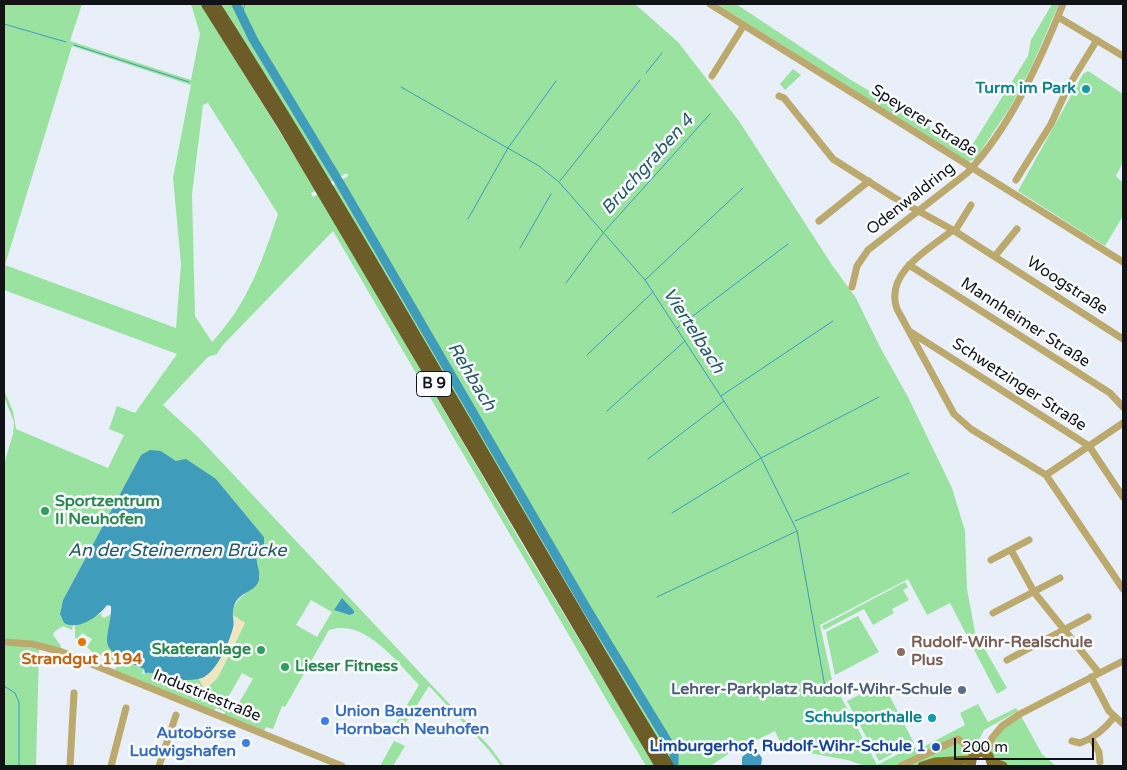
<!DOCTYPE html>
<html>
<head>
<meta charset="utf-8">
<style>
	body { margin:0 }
	#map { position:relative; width:1127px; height:770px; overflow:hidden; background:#e8eff8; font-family:"Varela Round",sans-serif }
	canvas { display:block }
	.frame { position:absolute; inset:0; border:5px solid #111417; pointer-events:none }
	.scale { position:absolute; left:954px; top:738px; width:140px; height:22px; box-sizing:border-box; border:2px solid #111417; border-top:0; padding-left:6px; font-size:15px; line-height:18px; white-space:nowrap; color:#111417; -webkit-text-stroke:4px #fafcfe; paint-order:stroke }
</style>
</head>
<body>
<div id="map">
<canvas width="1127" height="770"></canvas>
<div class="frame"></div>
<div class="scale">200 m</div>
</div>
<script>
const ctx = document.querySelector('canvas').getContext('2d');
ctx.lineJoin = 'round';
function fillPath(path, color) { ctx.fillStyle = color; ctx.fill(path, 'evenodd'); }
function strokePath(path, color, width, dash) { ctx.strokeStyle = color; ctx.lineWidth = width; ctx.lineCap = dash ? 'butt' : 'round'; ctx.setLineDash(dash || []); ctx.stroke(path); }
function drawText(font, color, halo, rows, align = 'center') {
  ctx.font = font + ' "Varela Round",sans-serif'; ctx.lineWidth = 5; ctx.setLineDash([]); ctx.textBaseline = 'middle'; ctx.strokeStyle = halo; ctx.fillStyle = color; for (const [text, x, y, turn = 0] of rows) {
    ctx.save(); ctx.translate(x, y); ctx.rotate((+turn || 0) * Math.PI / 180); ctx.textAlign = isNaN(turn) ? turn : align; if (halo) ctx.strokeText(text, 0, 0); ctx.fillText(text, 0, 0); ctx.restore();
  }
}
fillPath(new Path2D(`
	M4,4H82L70,41L191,80L200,34L191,4H201L316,191L311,193L313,197L318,194L529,556L655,766H646L609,704L333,231L222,346L217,354L208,357L163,405L198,437L490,747L504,766H501L488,749L429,686L403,727L396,723L419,685C397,662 365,618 329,630L285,707L282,706L273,729L266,727L264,731L224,715L225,712L216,708L214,711L115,670L118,663L92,652L87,647L92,639L82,633L78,639L75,638V625L102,613L101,616L104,618L111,614L107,643L128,662L144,669L142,674L154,671L172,680L199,679L205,690L218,677L245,623L231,614C239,592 250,595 260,577L256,557L264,537L216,479L176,461L161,451L141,455L63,600L60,614L64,623L73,625L72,630L63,626L54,632L53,635L61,646L60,649L33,641L4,640V464L13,434L14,422L4,397V390L13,411L16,429L108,468L124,435L109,429L117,406L135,413L177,354L4,290ZM72,46L191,85L173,178L181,264L176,328L5,265ZM208,103L278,214C262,262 247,305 212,342L195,316L192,194L203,105ZM311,600L332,612L317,637L296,625ZM242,673L253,679L233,713L223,706Z
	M221,4H635L678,42L739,121L832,265L856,298L880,347L908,397L952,488L965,531L967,589L975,632L1007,688L997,694L950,603L927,615L908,579L820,625L832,680L877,765L910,748L923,747L965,725L960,713L978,704L988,722L1016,708L1018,711L984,730L979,740L983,744L968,757L918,766H866L847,760L783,748L775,731L730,753L710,766H674L332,186L348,176L347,173L330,182Z
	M717,4H736L851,80L969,150L1028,56L1031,40L1052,4H1059L1031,68L1009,109L976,158L968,162Z
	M793,69L801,75L785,90L780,84Z
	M1088,71L1123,94V162L1116,176L1123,183V216L1105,246L1018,191L1083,74Z
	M905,582L908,587L903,590L909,600L892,609L894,613L873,625L864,609L824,630L822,626Z
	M858,616L879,652L835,675L826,632Z
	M14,645L39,649L36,766H4V646Z
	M883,683L914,743L879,761L847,701Z
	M1021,716L1042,754L1056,766H1006C990,761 985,745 997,732C1004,726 1014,721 1021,716Z
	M394,741L405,746L393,766H380Z`), '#99e2a0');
fillPath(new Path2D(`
	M231,614L245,623L218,677L205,690L199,679C212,673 232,641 234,626C234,623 231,618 231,614Z`), '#efe5c0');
fillPath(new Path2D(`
	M150,450L161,451L176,461L186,459L216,479L264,537V546C249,556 262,567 259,580C255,593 239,591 234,606C231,615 235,621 233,628C229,643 218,669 204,677C197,681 182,680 174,680C163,678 157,671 145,673L144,669C134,664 107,655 107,641C107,630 112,617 111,606L107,605C99,616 79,631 64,623L60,614L63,600L141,455Z
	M342,598L354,611V613L350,615L334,610Z
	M750,751L759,754L762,758L761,766H742V757Z`), '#3f9cbb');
strokePath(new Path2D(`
	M242,14L245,4
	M4,24L66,42
	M74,45L189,82
	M646,73L662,53
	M401,87L539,166L559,182L645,280L761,458L797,531L825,687
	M560,181L640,80
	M468,219L508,148L556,81
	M520,248L551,194
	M645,280L743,188
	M566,283L603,233L710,114
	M677,328L788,244
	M587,355L653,292
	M721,396L833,321
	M607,411L685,341
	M648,459L724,401
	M672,513L761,458L879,397
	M795,521L909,473
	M657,597L797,531
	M4,686L15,693L19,702V766`), '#3f9cbb', 1);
strokePath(new Path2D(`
	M236,4L253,39L341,185L587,609L674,752V766`), '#3f9cbb', 9);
strokePath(new Path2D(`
	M710,4L1123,262
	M1058,17L1123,56
	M712,76L744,25
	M779,96L784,98L833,159L893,197L953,230L1123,339
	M1016,180L1051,124L1068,87L1097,40
	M819,221L869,181
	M953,230C929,249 884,273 897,309L954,414L971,429L1046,475L1123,589
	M955,231L971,205
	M995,256L1017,229
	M909,265L1110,393L1123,407
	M852,287L857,266L868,250L967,173C1010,128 1040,61 1063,4
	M909,331L1089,446L1123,497
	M1046,475L1123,423
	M1011,550L1034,592L1099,673
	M991,560L1029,540
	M993,613L1060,578
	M4,642L32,644L62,652L342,766
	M1007,660L1088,617
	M1091,677L1109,711L1123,724
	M171,731L186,736
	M1091,738L1099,752L1100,762
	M1072,741L1080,743C1094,738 1105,729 1114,717
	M987,753L992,738L1002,726L1020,714L1123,661
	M70,766L74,693
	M111,766L126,708
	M159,766L176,715
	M901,766L958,739L976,753`), '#bca96d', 7);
strokePath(new Path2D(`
	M992,762L1003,766
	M922,766L935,762L970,760
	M971,766L973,755L982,752L989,756L992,766`), '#846f28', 9);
strokePath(new Path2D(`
	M206,4L282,125L660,766
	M215,4C374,253 515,513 669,766`), '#6b5c28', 10);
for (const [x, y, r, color] of [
	[1086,89,5,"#0f9aa8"],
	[45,511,5,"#2e9e5b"],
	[82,642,5,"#e8710a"],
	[261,650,5,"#2e9e5b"],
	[901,652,5,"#8d6e63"],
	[285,667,5,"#2e9e5b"],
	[962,690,5,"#5c6f8a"],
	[932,718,5,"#0f9aa8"],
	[325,721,5,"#3f7fe0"],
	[246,743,5,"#3f7fe0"],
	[936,747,5,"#1a4fb4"]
]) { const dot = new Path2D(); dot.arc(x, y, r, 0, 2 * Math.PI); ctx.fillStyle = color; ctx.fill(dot); strokePath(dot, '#fafcfe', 2); }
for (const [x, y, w] of [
	[434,384,35]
]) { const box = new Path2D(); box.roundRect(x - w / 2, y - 12.5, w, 25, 4); ctx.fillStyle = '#fafcfe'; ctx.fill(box); strokePath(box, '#111417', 1); }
drawText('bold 15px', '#111417', null, [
	["B 9",434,384]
]);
drawText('bold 16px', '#0d838f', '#fafcfe', [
	["Turm im Park",1076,89],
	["Schulsporthalle",922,718]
], 'right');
drawText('16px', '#111417', '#fafcfe', [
	["Speyerer Straße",924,121,32],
	["Odenwaldring",911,199,-38],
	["Woogstraße",1067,286,33],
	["Mannheimer Straße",1025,323,33],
	["Schwetzinger Straße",1019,385,33],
	["Industriestraße",207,696,22]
]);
drawText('bold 16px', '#27864d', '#fafcfe', [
	["Sportzentrum",55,502],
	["II Neuhofen",55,520],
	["Skateranlage",251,650,"right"],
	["Lieser Fitness",295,667]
], 'left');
drawText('bold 16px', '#785e54', '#fafcfe', [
	["Rudolf-Wihr-Realschule",911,643],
	["Plus",911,661]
], 'left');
drawText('bold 16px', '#c56008', '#fafcfe', [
	["Strandgut 1194",82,660]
]);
drawText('bold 16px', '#4e5e75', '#fafcfe', [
	["Lehrer-Parkplatz Rudolf-Wihr-Schule",952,690]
], 'right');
drawText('bold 16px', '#366cbe', '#fafcfe', [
	["Union Bauzentrum",335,712],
	["Hornbach Neuhofen",335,730],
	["Autobörse",236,734,"right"],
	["Ludwigshafen",236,752,"right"]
], 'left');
drawText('bold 16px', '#164399', '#fafcfe', [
	["Limburgerhof, Rudolf-Wihr-Schule 1",926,747]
], 'right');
drawText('italic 18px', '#255869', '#fafcfe', [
	["Bruchgraben 4",648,165,-48],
	["Viertelbach",693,331,57],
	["Rehbach",471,377,59],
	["An der Steinernen Brücke",177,551]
]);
</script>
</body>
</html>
